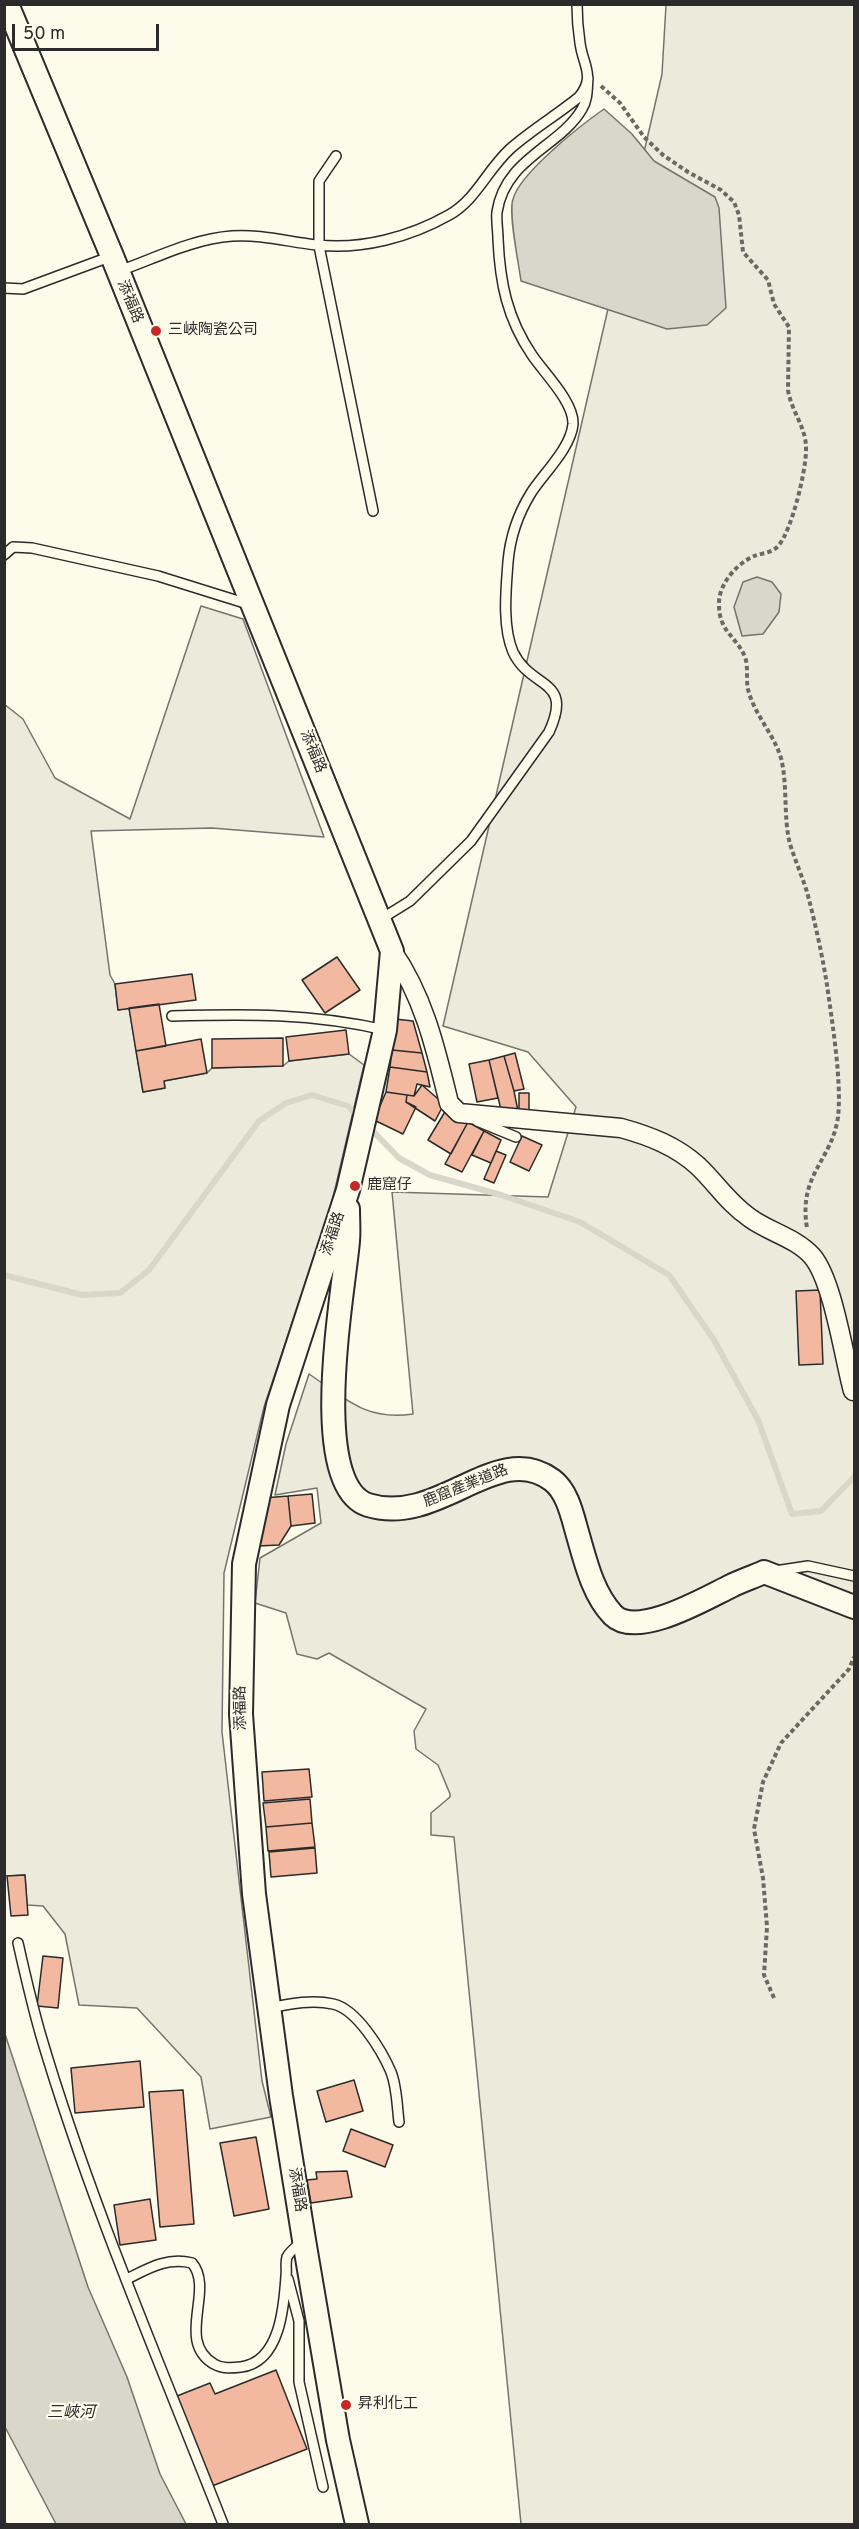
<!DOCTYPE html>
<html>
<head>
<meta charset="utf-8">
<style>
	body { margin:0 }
	#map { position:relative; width:859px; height:2529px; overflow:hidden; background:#fdfbea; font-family:Overpass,sans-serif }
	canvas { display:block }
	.frame { position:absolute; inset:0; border:6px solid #2b2b2b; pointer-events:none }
	.scale { position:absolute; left:12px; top:24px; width:147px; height:27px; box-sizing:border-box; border:3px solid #2b2b2b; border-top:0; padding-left:8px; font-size:18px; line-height:21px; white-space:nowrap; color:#2b2b2b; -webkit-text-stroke:4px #fdfbea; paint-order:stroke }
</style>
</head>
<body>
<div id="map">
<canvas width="859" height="2529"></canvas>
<div class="frame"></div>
<div class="scale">50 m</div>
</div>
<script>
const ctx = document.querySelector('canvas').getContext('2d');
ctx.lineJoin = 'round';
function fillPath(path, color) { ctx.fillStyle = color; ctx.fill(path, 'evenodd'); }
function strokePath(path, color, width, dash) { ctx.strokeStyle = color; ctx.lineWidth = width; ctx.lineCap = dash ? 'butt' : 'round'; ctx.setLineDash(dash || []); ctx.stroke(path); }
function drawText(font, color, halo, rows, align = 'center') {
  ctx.font = font + ' Overpass,"Noto Sans TC",sans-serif'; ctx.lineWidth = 4.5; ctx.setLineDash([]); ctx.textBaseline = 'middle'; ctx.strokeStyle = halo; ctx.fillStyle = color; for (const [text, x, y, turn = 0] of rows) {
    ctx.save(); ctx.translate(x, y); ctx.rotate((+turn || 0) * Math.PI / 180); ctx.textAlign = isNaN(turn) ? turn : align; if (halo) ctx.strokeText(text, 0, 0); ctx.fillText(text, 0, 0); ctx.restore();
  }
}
const green = new Path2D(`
	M666,5H854V2524H521L454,1837L431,1835V1813L450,1797V1794L438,1765L416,1749L414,1731L426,1709L329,1653L317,1659L297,1654L286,1613L255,1603L260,1558L321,1523L317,1488L275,1495L286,1444L309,1374C346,1399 366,1421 413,1414L392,1192L548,1197L576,1107L528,1052L443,1026L662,74Z
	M201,606L243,619L324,837L212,828L91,831L110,975L115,984L118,1010L129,1008L143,1092L165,1088L164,1081L207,1073L212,1068L283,1066L289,1061L349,1054L364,1065L331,1206L264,1407L224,1573L222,1732L262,2081L271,2117L210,2129L201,2077L137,2008L79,2005L65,1934L43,1906L27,1905L25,1875L5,1876L4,704L23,719L55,778L130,819Z`);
fillPath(green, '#ecebdb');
strokePath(green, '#74746e', 1.5);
const water = new Path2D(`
	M604,109L632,134L654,161L715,197L719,208L726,308L707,325L667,329L521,281C519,265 508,213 513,199C520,173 581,125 604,109Z
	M757,577L772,582L781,594L779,612L763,634L742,636L734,607L743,582Z
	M4,2031L88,2287L127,2377L160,2474L186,2524H56L5,2427Z`);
fillPath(water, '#d8d7c9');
strokePath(water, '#74746e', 1.5);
strokePath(new Path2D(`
	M369,1127L399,1158L430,1175L501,1195L580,1222L669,1275L714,1340L758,1420L792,1514L821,1511L854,1477
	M4,1275L82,1295L120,1293L149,1270L259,1121L286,1103L312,1095L348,1106L359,1118`), '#d8d7c9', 6);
const building = new Path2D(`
	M337,957L360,990L325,1013L302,980Z
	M192,974L196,1000L118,1010L115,984Z
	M159,1004L166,1046L136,1051L129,1008Z
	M395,1019L413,1021L422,1053L392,1050Z
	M346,1030L349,1054L289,1061L286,1037Z
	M283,1038V1066L212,1068V1039Z
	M201,1039L207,1073L164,1081L165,1088L143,1092L136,1051Z
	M392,1050L422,1053L427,1072L390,1067Z
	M515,1053L524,1089L514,1091L504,1056Z
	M504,1056L514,1091L519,1116L502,1114L489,1060Z
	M489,1060L498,1098L477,1102L469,1064Z
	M390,1067L427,1072L430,1087L417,1084L414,1096L386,1092Z
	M422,1085L444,1104L435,1121L406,1102L407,1095L414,1096Z
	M386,1092L407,1095L406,1102L416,1107L403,1134L374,1120Z
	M519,1093H529V1116H519Z
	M446,1110L468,1122L451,1154L428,1140Z
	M468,1122L484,1131L462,1172L445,1164Z
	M484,1131L501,1140L491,1163L472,1155Z
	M522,1136L542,1145L529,1171L510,1162Z
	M496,1151L506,1155L494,1183L484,1179Z
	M820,1290L823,1364L799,1365L796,1291Z
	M312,1494L315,1523L291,1526L288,1496Z
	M288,1496L291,1526L279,1545L258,1546L263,1498Z
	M309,1769L312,1797L264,1801L262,1772Z
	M310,1799L312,1823L266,1827L263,1803Z
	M312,1823L315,1847L268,1851L266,1827Z
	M315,1848L317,1873L271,1877L269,1852Z
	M25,1875L28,1915L11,1916L7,1876Z
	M43,1956L63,1958L58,2008L37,2006Z
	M140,2061L144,2107L75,2113L71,2068Z
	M354,2080L363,2111L326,2122L317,2091Z
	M183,2090L194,2224L160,2227L149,2092Z
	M351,2129L393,2145L385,2167L343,2151Z
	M256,2137L269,2209L234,2216L220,2143Z
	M347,2171L352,2197L311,2203L307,2180L317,2179L316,2172Z
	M150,2199L156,2240L120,2245L114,2205Z
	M276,2370L307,2449L212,2486L177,2396L210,2383L215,2394Z`);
fillPath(building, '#f2b8a0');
strokePath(building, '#2b2b2b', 1.5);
const service = new Path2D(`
	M336,156L319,181V246L373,511
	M119,271C156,258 192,239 232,236C260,234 289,242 317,245C362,250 410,237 449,215C476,200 487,170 510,149C530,131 557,115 579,97C596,76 583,66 580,43C578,30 577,17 577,4
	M4,288L23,289L112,256
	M4,555L13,547L32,548L158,576L251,605
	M381,919L410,901L471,841L549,732C574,678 531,690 513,652C502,626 506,589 508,562C510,538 518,514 531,493C543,474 571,448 573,424C574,402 544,373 532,355C507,318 500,283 498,239C498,230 496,220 497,212C505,158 560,147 582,109C588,100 587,88 588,78
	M172,1016C247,1014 311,1013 385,1030
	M477,1121L516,1137
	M775,1571L808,1566L854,1576
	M18,1943C25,1974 32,2005 41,2036C90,2202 160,2363 223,2524
	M269,2008C289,2004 312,1999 333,2004C357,2009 382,2051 391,2072C397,2087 397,2106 399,2122
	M127,2279C149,2268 167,2257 192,2263C215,2290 175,2341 214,2364C222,2369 232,2368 241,2367C280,2362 284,2307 286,2276C287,2270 285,2263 287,2257C290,2251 298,2245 303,2241
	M288,2279L299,2321V2382L323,2487`);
const minor = new Path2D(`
	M392,951C424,997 436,1050 449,1103L459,1113L621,1128C650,1136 676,1146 698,1166C716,1183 729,1204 750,1218C769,1232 796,1238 812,1256C833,1280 844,1358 853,1391`);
const tertiary = new Path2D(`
	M7,4L112,256L392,951L385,1030L348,1190L278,1405L244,1564L241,1714L254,1894L281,2096L304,2240L338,2440L357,2524
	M348,1209C348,1220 349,1231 348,1241C344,1290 307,1485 368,1505C439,1527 497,1439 552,1480C567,1491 572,1514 577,1532C585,1559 592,1593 613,1615C637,1639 706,1598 731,1586C741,1581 753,1577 764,1572L854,1607`);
strokePath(service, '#2b2b2b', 12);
strokePath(minor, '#2b2b2b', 21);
strokePath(tertiary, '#2b2b2b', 26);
strokePath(new Path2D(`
	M601,86L620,103L644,137L663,155L688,172L721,190L734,202L739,215L743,252L768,280L774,304L789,327L788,390C791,411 807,428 806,450C806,471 792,529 779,545C773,553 762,553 754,556C736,564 718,585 719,605C719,632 737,637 745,657C749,668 745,682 749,693C756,716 774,735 781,758C788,786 783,817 790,844C795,860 802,876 807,892C815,922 822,954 827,985C832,1021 842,1082 838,1117C832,1161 798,1174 807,1228
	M774,1998L764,1975L767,1927L763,1878L754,1829L763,1782L781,1743L849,1669L854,1657`), '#6a6964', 4, [4.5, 3]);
strokePath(service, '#fdfbea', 9);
strokePath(minor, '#fdfbea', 18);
strokePath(tertiary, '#fdfbea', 22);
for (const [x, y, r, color] of [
	[156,331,6,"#c62828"],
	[355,1186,6,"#c62828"],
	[346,2405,6,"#c62828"]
]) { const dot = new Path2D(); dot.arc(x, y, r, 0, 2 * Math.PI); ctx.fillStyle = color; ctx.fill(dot); strokePath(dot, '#fdfbea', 2); }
drawText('15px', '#2b2b2b', '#fdfbea', [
	["添福路",129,302,68],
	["添福路",312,752,68],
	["添福路",334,1234,-72],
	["鹿窟產業道路",466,1487,-22],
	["添福路",242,1708,-91],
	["添福路",296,2190,81]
]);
drawText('15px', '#2b2b2b', '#fdfbea', [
	["三峽陶瓷公司",168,331],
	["鹿窟仔",367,1186],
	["昇利化工",358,2405]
], 'left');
drawText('italic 16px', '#2b2b2b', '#fdfbea', [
	["三峽河",71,2414]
]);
</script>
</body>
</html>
